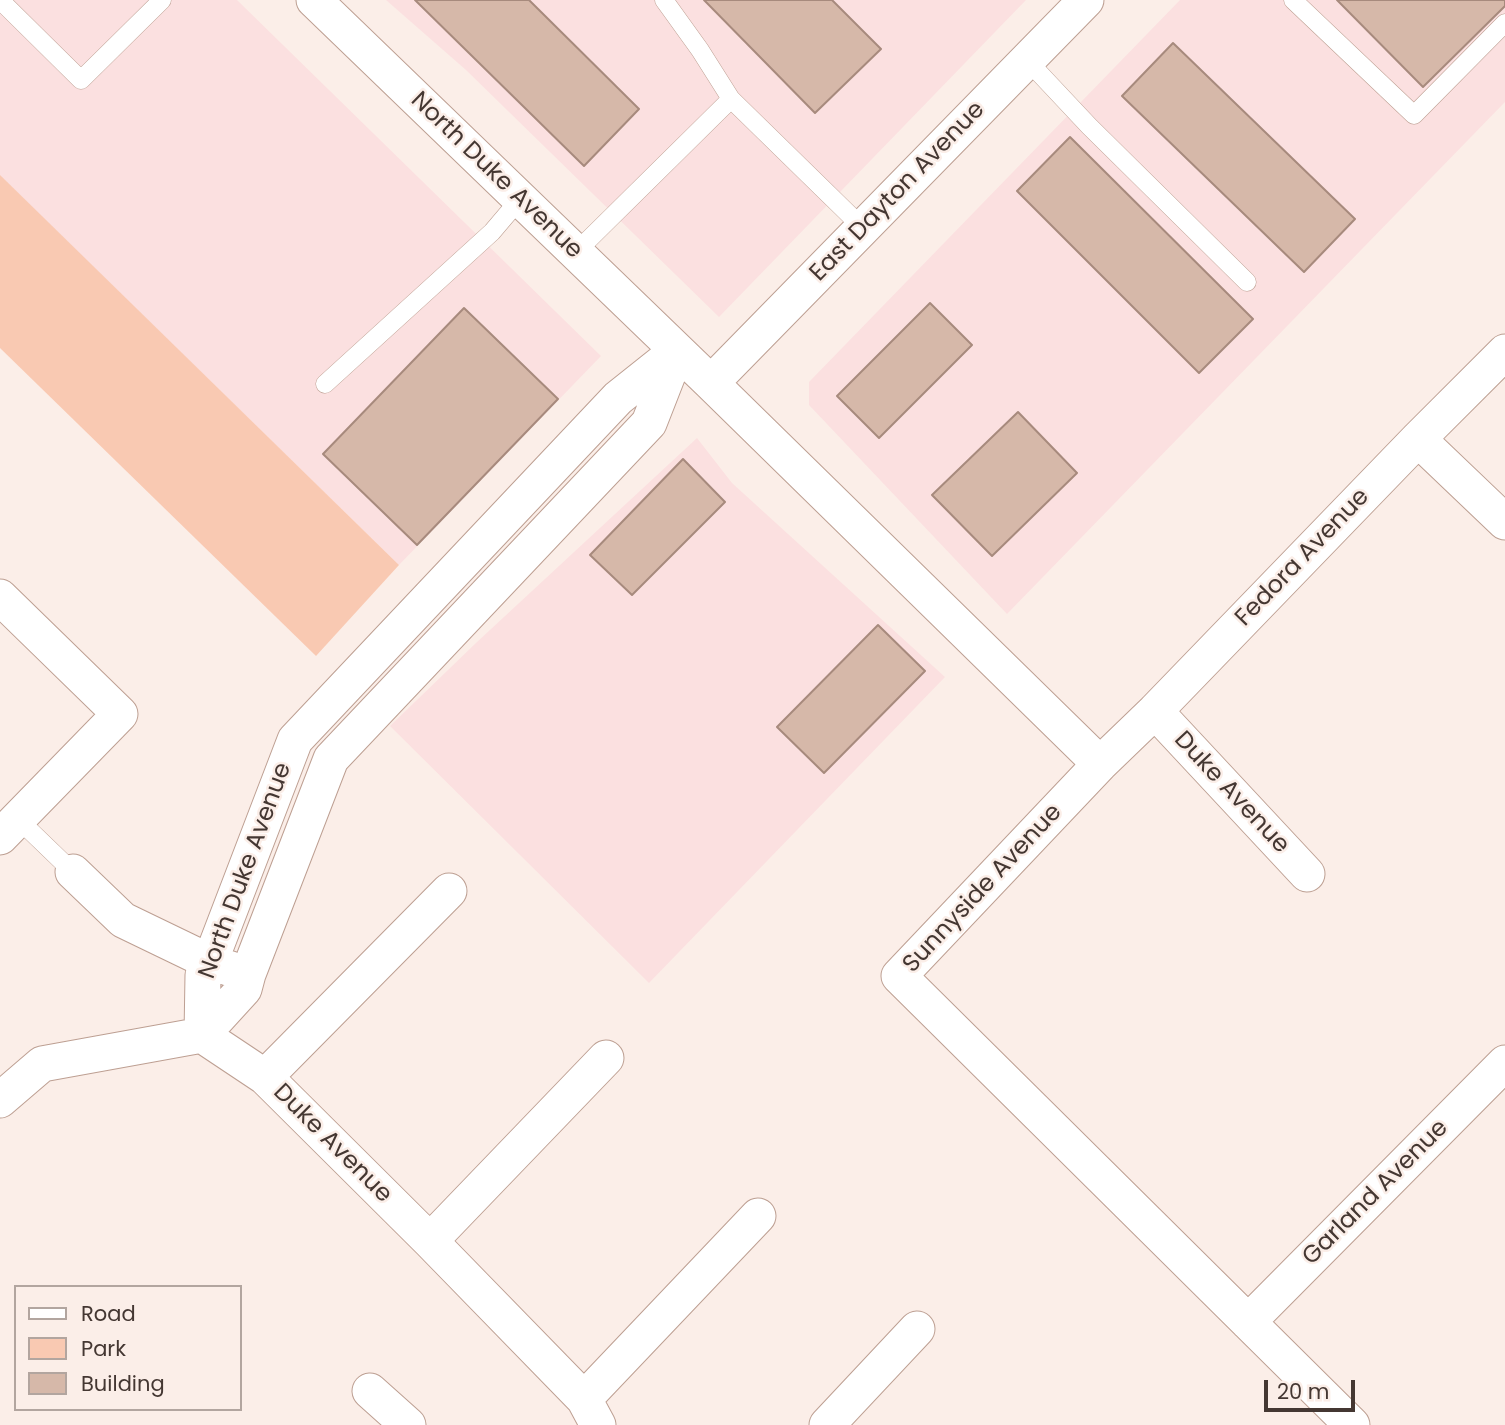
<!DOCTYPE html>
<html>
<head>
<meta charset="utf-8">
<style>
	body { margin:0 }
	#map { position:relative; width:1505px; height:1425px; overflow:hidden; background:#fbeee8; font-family:Poppins,sans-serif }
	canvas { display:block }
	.legend { position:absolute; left:14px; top:1285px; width:228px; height:126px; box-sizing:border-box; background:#fbeee8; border:2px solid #b2a59f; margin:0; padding:9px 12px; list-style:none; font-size:21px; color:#443732 }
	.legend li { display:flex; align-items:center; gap:14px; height:35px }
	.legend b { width:35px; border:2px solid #b2a59f }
	.scale { position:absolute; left:1264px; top:1380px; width:91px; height:32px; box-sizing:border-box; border:4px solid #443732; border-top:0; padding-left:9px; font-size:21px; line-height:24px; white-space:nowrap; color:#443732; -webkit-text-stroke:5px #fbeee8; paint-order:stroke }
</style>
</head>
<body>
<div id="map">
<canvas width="1505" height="1425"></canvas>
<ul class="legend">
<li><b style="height:9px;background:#fff"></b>Road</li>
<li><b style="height:19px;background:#f9c9b2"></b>Park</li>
<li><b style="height:19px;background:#d6b8a9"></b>Building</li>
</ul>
<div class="scale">20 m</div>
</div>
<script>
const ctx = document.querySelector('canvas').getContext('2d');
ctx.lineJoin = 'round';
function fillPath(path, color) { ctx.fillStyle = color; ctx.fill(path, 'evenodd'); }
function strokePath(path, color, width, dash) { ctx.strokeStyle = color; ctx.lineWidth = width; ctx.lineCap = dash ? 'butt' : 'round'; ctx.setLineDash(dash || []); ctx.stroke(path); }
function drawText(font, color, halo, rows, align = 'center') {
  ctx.font = font + ' Poppins,sans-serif'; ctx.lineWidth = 5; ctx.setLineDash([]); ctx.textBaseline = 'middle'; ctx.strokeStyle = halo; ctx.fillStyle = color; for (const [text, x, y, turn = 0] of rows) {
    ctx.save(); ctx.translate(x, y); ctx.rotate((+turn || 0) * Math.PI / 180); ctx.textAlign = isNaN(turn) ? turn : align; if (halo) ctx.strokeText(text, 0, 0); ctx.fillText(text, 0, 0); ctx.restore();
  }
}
fillPath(new Path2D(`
	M0,0H237L601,356L399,565L0,176Z
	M386,0H1026L719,317L466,70Z
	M1180,0H1505V102L1007,614L809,405V382Z
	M697,438L732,483L945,677L649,983L390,726L477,642Z`), '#fbe0e0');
fillPath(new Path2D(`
	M0,175L399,565L316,656L0,348Z`), '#f9c9b2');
const building = new Path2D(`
	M415,0H529L639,109L584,166Z
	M704,0H832L881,49L815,113Z
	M1337,0H1505V6L1423,87Z
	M1173,43L1355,219L1304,272L1122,96Z
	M1070,137L1253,319L1199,373L1017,191Z
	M930,303L972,345L879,438L837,396Z
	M464,308L558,399L417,545L323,454Z
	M1018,412L1077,473L992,556L932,495Z
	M683,459L725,502L632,595L590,555Z
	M878,625L925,671L824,773L777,727Z`);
fillPath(building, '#d6b8a9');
strokePath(building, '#a78a7d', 2);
const lane = new Path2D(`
	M0,0L81,80L162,0
	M664,0L700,50L731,99
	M1293,0L1414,115L1505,23
	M1027,60L1089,126L1247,282
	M575,253L731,99L863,228
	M325,384L492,232L520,199
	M18,819L73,872`);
const street = new Path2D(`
	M314,0L711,383L1100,764
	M711,383L1086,0
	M1418,439L1505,522
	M0,597L120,714L0,837
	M1155,711L1307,874
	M73,872L123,920L210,962L231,969
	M202,1035L203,975L210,962L295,740L618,398L677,351
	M202,1035L244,989L248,974L331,759L649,423L676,354
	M265,1077L449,891
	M0,1100L42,1064L202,1035L265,1077L430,1241L584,1399L598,1425
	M430,1241L606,1058
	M1248,1322L1505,1063
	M370,1391L408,1425
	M584,1399L758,1216
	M827,1425L917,1329
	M1352,1425L899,976L1100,764L1155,711L1418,439L1505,352`);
strokePath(lane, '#bd9f92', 19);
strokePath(street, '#bd9f92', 37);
strokePath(lane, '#fff', 18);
strokePath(street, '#fff', 35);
drawText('24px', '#443732', '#fbeee8', [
	["North Duke Avenue",496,176,44],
	["East Dayton Avenue",898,192,-46],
	["Fedora Avenue",1303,558,-46],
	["Duke Avenue",1231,793,47],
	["North Duke Avenue",246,871,-70],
	["Sunnyside Avenue",983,889,-47],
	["Duke Avenue",332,1144,45],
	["Garland Avenue",1376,1193,-45]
]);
</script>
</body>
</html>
